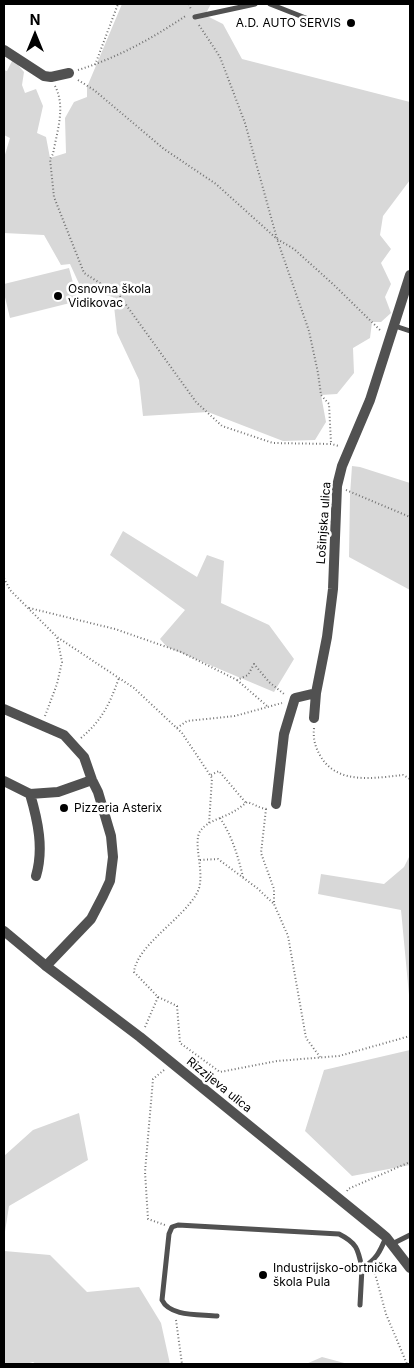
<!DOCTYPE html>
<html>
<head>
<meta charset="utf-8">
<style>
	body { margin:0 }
	#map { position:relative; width:414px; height:1368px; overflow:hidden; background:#fff; font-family:Inter,sans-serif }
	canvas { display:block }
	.frame { position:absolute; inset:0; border:5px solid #000; pointer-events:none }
	.north { position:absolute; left:10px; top:10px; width:50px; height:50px; -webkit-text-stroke:4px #fff; paint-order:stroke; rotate:0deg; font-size:14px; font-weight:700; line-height:20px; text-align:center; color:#000 }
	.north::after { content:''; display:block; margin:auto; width:18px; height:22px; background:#000; clip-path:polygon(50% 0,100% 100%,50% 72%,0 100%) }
</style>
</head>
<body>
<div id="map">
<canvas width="414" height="1368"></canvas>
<div class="frame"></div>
<div class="north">N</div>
</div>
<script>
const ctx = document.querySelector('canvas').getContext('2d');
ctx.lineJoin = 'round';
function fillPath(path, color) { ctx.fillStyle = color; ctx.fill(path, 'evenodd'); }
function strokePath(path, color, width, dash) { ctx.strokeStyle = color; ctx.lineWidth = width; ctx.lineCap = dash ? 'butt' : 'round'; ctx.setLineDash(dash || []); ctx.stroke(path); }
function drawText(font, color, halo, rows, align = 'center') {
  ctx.font = font + ' Inter,sans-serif'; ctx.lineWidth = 5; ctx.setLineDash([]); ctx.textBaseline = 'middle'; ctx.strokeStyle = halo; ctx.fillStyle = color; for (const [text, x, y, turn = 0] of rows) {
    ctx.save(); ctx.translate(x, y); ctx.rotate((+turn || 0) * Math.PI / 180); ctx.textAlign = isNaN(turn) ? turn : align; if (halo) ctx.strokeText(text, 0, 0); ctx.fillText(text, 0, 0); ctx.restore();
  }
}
fillPath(new Path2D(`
	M122,4H211L205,15L223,24L242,59L410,102V180L383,216L380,235L391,249L381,263L391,284L385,297L391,313L381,322H372L370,338L353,348L354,373L337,394L321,395L326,422L315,440L283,441L208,412L143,416L139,380L117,333L113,297L81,288L70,264L61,265L44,235L4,233V158L10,138L4,135V70L7,71L13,59L24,72L22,85L25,93L36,89L43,106L37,133L46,137L50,158L66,153L65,118L74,102L87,97V87Z
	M69,268L78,301L10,318L4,293V284Z
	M352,466L360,467L410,483V590L349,557L350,495Z
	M123,531L197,577L207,555L224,561L221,603L269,625L294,659L274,692L167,647L160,639L185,610L110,555Z
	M410,855V994L409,995L401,910L318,894L321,874L384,884L404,867Z
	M410,1050V1165L352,1176L305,1131L324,1070Z
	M79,1113L88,1160L9,1206L4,1238V1156L33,1130Z
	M4,1251L50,1255L87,1292L139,1287L161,1323L170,1364H36L33,1362L26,1364H4Z
	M322,1357L348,1364H306Z`), '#d8d8d8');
strokePath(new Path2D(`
	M189,4L191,10
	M199,25L220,57L245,123L277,239L309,331L318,373L321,395L329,404L331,443
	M95,65L118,4
	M78,70C117,58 153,38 187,15
	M78,80L94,90L164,149L216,184L277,239L294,249L334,285L381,331
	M55,86C66,107 57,131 53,154L50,159L54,197L84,273L119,295L196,402L222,426L273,443L331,444L339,446
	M346,490L410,517
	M4,578L10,590L57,637L134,688L182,733L212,778L209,824
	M29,608L115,629L181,652L237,680L248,675L254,664L269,682L284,694
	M237,680L267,706
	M45,716L57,684L62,662L57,637
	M177,728L187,721L235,716L282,703
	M314,728C313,739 315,747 321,757C338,785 375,778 403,775L410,779
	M81,738C103,719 109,705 119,678
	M211,775L219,771L246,803
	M266,809L261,853L274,889V904L288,936L306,1038L320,1057
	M220,818C232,836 238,856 243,877
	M200,860L218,859L257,888L274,904
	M158,997L177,1006L180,1043L220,1072L277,1061L339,1056L410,1036
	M145,1027L158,997L134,972C137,945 183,919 197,893C207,875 191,842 201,830C208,821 222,818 231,813C237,810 242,806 247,802C254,804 259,808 267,809
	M164,1070L153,1079L145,1172L148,1219L165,1225
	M347,1191L348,1189L410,1162
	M374,1270L386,1314L407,1364
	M176,1320L182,1364`), '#737373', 2, [1, 2.5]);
strokePath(new Path2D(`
	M270,4L326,26
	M195,17L255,4
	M395,326L410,331
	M392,1244L410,1235
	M360,1305L362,1268
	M217,1316C200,1314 170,1317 162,1300L169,1234L172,1227L178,1225L339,1234C357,1243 358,1249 362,1268C376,1260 380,1252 386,1237`), '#515151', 5);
strokePath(new Path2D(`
	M4,50L44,76L51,77L69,73
	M4,709L64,735L84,757L92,780L98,792L111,836L113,857L110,881L103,896L91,919L46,966
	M314,718L316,693L327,637L333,589L337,486L342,466L370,400L410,275
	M4,781L30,794L58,792L92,780
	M30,794C38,821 44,849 36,876
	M276,804L284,734L295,698L316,693`), '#515151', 10);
strokePath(new Path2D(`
	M4,931L46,966L140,1037L375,1228L386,1237L410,1268`), '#515151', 10);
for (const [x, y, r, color] of [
	[351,23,5,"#000"],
	[58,296,5,"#000"],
	[64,808,5,"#000"],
	[263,1275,5,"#000"]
]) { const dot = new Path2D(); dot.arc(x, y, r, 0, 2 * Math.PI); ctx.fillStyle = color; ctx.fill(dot); strokePath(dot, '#fff', 2); }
drawText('12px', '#000', '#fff', [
	["A.D. AUTO SERVIS",341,23,"right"],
	["Osnovna škola",68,289],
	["Vidikovac",68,303],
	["Pizzeria Asterix",74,808],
	["Industrijsko-obrtnička",273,1268],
	["škola Pula",273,1282]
], 'left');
drawText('12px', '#000', '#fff', [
	["Lošinjska ulica",324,523,-86],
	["Rizzijeva ulica",219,1085,39]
]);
</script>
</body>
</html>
